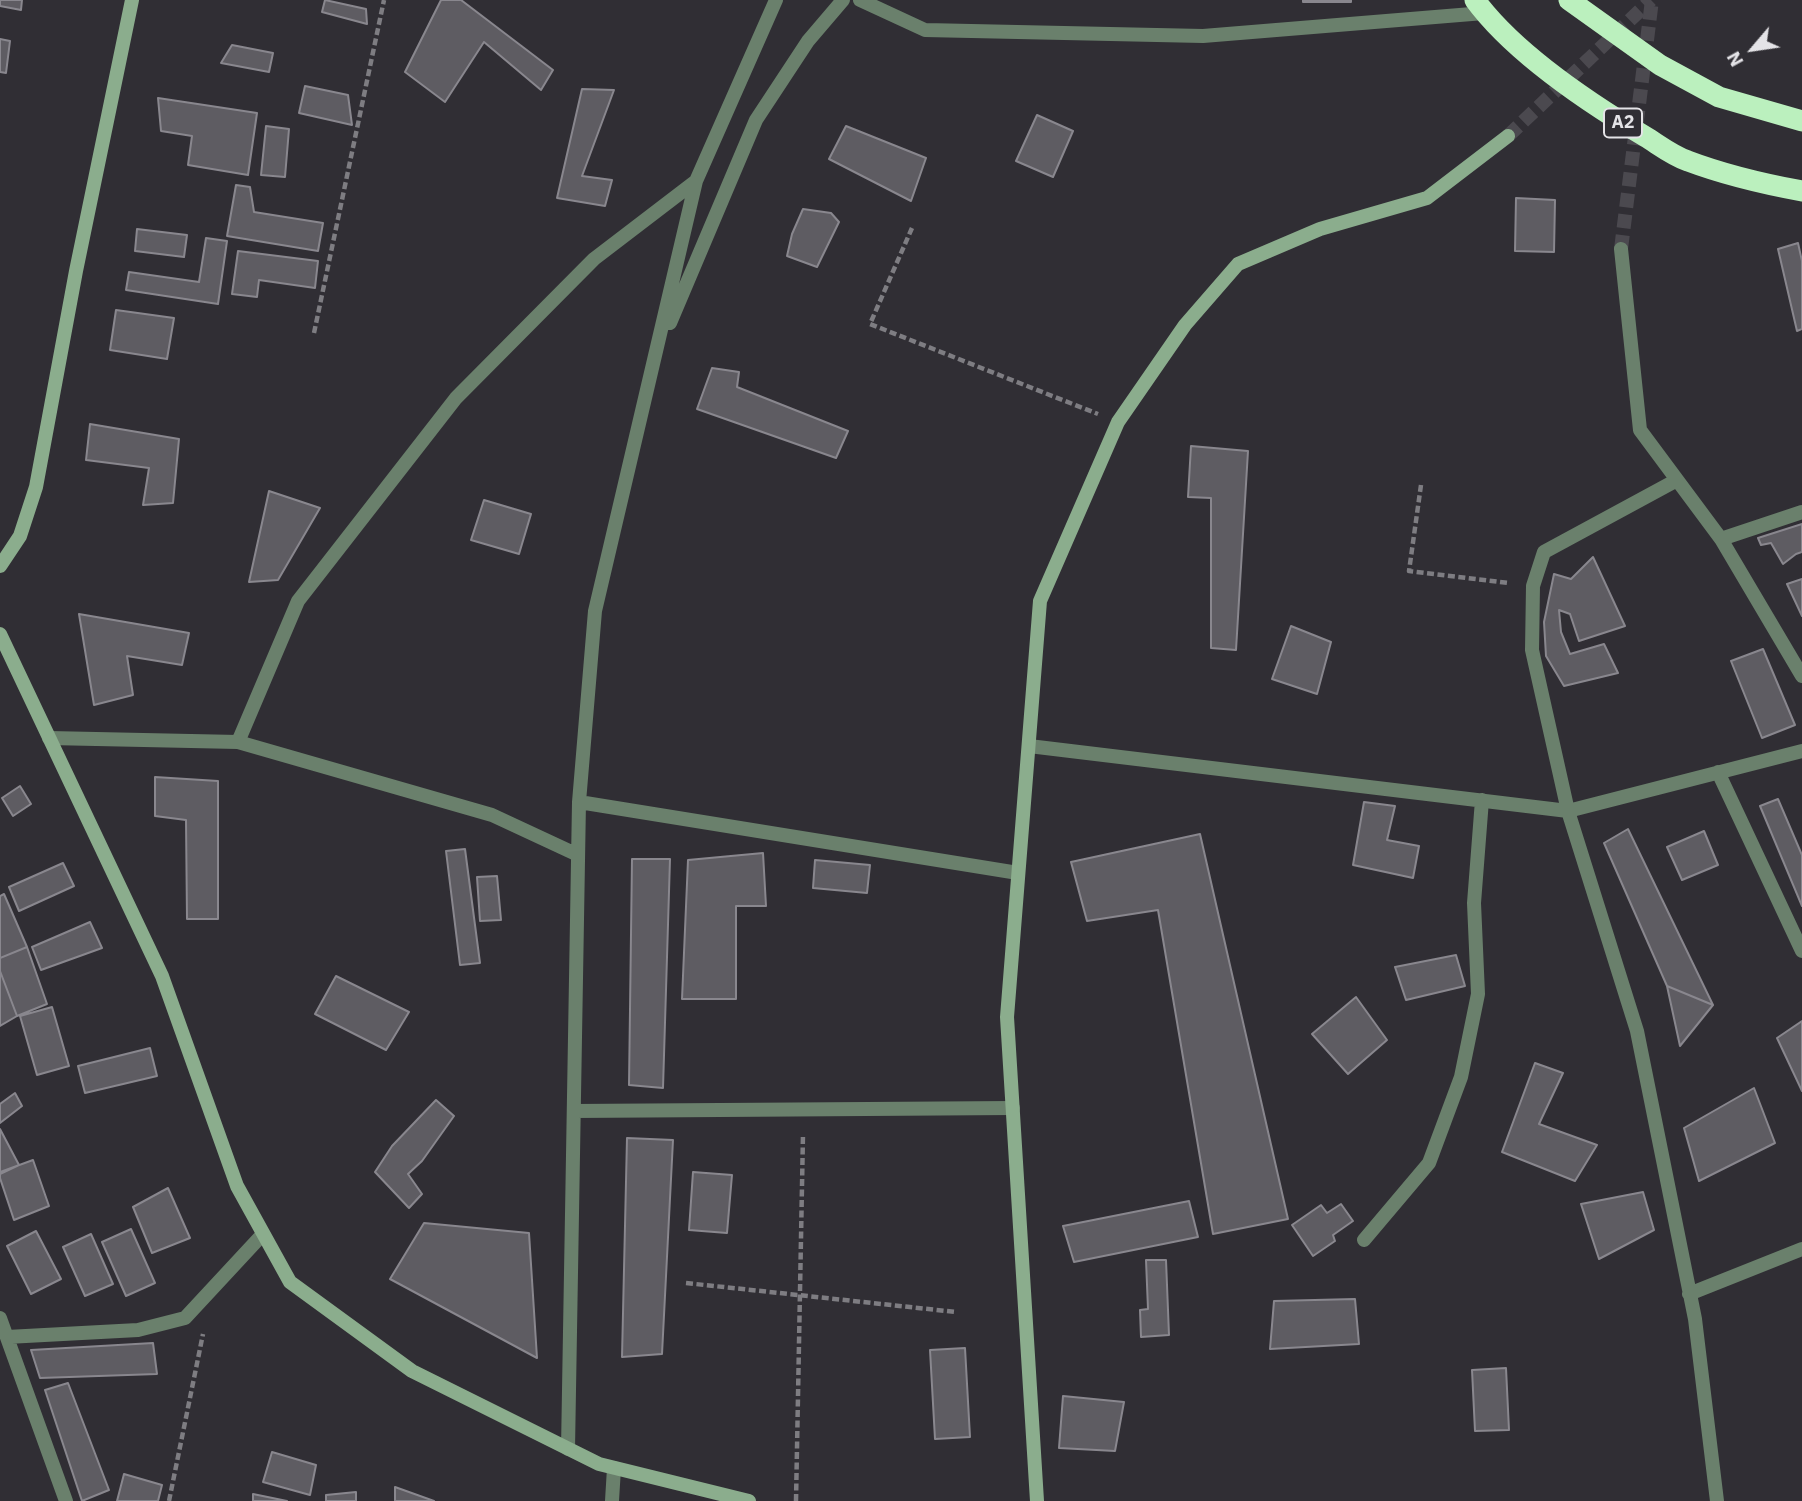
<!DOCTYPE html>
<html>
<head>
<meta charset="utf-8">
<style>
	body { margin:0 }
	#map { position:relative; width:1802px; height:1501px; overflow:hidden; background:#302e34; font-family:"IBM Plex Sans",sans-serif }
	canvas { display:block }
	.north { position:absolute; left:1718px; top:14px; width:70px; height:70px; -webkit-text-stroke:5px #302e34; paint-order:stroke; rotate:241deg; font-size:19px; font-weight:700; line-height:28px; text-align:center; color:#e4e3e7 }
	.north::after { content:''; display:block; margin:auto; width:24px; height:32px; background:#e4e3e7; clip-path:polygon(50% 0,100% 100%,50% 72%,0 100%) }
</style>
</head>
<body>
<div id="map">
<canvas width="1802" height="1501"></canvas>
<div class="north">N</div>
</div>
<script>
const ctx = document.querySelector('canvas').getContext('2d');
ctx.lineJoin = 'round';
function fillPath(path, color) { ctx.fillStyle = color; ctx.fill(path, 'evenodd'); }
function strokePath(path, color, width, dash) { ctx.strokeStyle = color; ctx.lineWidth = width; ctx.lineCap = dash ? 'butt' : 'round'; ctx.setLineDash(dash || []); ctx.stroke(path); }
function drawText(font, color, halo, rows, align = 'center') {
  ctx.font = font + ' "IBM Plex Sans",sans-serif'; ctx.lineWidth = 6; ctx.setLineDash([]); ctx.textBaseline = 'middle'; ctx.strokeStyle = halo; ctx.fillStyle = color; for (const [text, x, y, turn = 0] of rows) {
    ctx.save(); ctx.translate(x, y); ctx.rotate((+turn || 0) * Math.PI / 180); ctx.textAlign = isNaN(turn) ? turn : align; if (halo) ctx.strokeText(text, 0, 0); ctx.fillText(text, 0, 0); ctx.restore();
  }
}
const building = new Path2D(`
	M0,0H22L21,10L0,6Z
	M325,0L366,9L367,24L322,12Z
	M441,0H461L553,70L541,90L484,42L445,102L405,72Z
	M1303,0H1351V2H1303Z
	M0,39L10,41L6,73L0,72Z
	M232,45L273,53L269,72L221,63Z
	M305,86L348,95L352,125L299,113Z
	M582,89L614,90L582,176L612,180L605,206L557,198Z
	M158,98L257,113L248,175L188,165L192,136L161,131Z
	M1037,115L1073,131L1053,177L1016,161Z
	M266,126L289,129L285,177L261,175Z
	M846,126L926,158L911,201L829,159Z
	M236,185L250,187L254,212L323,223L318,251L227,236Z
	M1516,198L1555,200L1554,252L1515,251Z
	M803,209L831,213L839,222L817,267L787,256L792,234Z
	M137,229L187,235L184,257L135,251Z
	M206,238L227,241L218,304L126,290L129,272L199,282Z
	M1798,243L1802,261V329L1797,331L1778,249Z
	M238,251L318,261L315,288L259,280L257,297L232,294Z
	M116,310L174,318L167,359L110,350Z
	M712,368L739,372L737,387L848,431L836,458L697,409Z
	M90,424L179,439L173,503L143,505L149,468L86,460Z
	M1191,446L1248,451L1236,650L1211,648V498L1188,497Z
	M269,491L320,508L278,580L249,582Z
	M484,500L531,514L519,554L471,540Z
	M1802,524V552L1796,554L1783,564L1771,543L1761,545L1758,538Z
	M1593,557L1625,626L1579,641L1570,614L1559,610L1561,632L1570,654L1604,644L1618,673L1564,686L1546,656L1544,622L1554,574L1571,579Z
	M1802,579V616L1787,584Z
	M79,614L189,633L182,665L127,656L133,695L94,705Z
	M1291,626L1331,642L1317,694L1272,679Z
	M1763,649L1795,725L1762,738L1731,661Z
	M155,777L218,781V919H187L186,820L155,816Z
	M20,786L31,804L13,816L2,798Z
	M1778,799L1802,855V906L1760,806Z
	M1364,802L1395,806L1387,840L1419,846L1413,878L1353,865Z
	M1628,829L1713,1005L1667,986L1604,843Z
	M1704,831L1718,865L1682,880L1667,847Z
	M1200,834L1288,1219L1213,1234L1158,910L1087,921L1071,862Z
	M465,849L480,963L460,965L446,851Z
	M763,853L766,906H736V999H682L688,860Z
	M632,859H670L663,1088L629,1085Z
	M815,860L870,865L867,893L813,888Z
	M63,863L74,886L19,911L9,887Z
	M497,876L501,920L480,921L477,877Z
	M4,894L27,947L0,958V896Z
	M90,922L102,948L41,970L32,947Z
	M27,947L47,1004L17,1016L0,971V958Z
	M1456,955L1465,986L1406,1000L1395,967Z
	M0,971L17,1016L0,1026Z
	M336,976L409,1012L386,1050L315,1014Z
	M1667,986L1713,1005L1680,1046Z
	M1356,997L1387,1040L1348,1074L1312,1034Z
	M52,1007L69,1066L37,1075L20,1016Z
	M1802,1021V1091L1777,1038Z
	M150,1048L157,1076L85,1093L78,1066Z
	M1535,1063L1563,1073L1539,1124L1597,1145L1575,1181L1502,1152Z
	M1754,1088L1775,1143L1699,1181L1684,1128Z
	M15,1093L22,1106L0,1123V1104Z
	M436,1100L454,1116L422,1161L408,1174L422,1194L409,1208L375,1172L392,1146Z
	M0,1129L19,1165L0,1174Z
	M627,1138L673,1140L662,1354L622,1357Z
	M33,1160L49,1206L14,1220L0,1178V1172Z
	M693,1172L732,1175L727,1233L689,1230Z
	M168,1188L190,1238L152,1253L133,1207Z
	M1643,1192L1654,1230L1599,1259L1581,1204Z
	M1189,1201L1198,1237L1074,1262L1063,1226Z
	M1341,1204L1353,1221L1333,1235L1335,1241L1313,1256L1292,1225L1321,1205L1327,1213Z
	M424,1223L529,1233L537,1358L390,1279Z
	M131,1229L155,1283L126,1296L102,1242Z
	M36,1231L61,1279L31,1294L7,1246Z
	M91,1234L113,1284L85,1296L63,1247Z
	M1146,1260H1166L1169,1335L1141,1337L1140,1310L1148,1309Z
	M1355,1299L1359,1344L1270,1349L1274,1301Z
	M153,1343L157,1374L40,1378L31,1350Z
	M965,1348L970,1437L935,1439L930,1350Z
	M1506,1368L1509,1430L1475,1431L1472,1370Z
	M68,1383L109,1490L82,1501L45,1390Z
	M1063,1396L1124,1402L1115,1451L1059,1448Z
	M272,1452L316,1465L310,1495L263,1482Z
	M124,1474L162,1485L158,1501H117Z
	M395,1487L434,1501H395Z
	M356,1492V1501H326V1495Z
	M253,1494L287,1501H253Z`);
fillPath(building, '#5e5c62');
strokePath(building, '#89878e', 2);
strokePath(new Path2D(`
	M1621,249L1652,0`), '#4b494f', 14, [14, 7]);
strokePath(new Path2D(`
	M1508,136L1651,0`), '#4b494f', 14, [14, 7]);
strokePath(new Path2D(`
	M912,228L870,324L1098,414
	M314,333L384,0
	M1421,485L1409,571L1509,583
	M686,1283L956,1312
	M169,1501L203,1334
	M796,1501L803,1134`), '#7e7d82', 4.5, [7, 3.5]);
strokePath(new Path2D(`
	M860,0L925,30L1203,36L1484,13
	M1621,249L1640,430L1721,539L1802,676
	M670,323L756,120L808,41L843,0
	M1677,480L1544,552L1533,586L1532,650L1568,811L1802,751
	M1721,539L1802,512
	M49,738L238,742L492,815L578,855
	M238,742L298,601L456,398L594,259L696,181L776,0
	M1029,746L1568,811L1637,1031L1695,1319L1717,1501
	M1718,772L1802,951
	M579,802L595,611L696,181
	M574,1111L1013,1108
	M1364,1240L1429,1163L1461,1077L1478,994L1474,903L1482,800
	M1689,1294L1802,1249
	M0,1318L66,1501
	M7,1337L138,1330L185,1318L263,1234
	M568,1449L579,802L1018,873
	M612,1501L614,1468`), '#6a806c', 14);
strokePath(new Path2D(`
	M0,566L20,536L36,487L76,271L132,0
	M0,634L162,976L237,1186L290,1282L412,1371L599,1464L749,1501
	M1037,1501L1007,1017L1040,601L1118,422L1185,325L1238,264L1320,229L1427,198L1508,136`), '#8bad8d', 14);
strokePath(new Path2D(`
	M1475,0C1514,53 1589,103 1646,137C1659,145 1673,156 1688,161C1725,175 1764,184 1802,191
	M1569,0L1660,65L1719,97L1802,121`), '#bbf0be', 21);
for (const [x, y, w] of [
	[1623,123,38]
]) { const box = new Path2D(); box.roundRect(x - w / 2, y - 14.5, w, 29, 5); ctx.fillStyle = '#302e34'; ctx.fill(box); strokePath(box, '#e4e3e7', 2); }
drawText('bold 18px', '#e4e3e7', null, [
	["A2",1623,123]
]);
</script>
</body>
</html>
